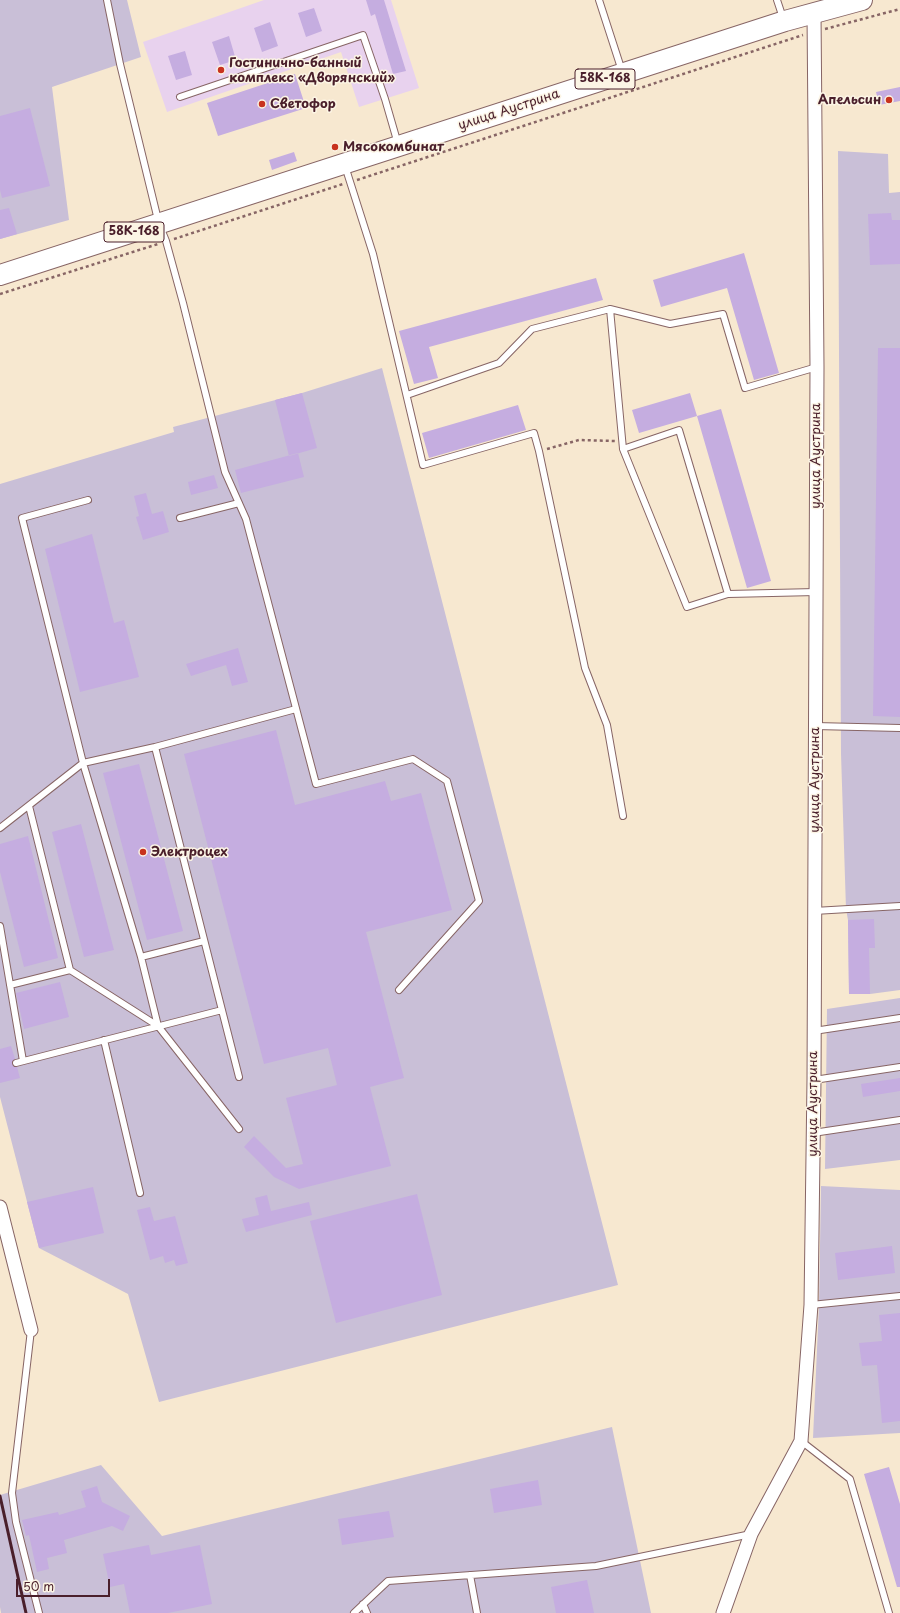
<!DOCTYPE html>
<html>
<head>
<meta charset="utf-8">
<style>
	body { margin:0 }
	#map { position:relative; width:900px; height:1613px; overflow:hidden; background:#f7e8d0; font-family:"Playpen Sans",sans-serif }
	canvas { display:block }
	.scale { position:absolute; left:16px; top:1579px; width:94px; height:18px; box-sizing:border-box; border:2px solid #4a1f2b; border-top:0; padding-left:5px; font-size:12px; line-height:14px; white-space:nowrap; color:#4a1f2b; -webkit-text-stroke:3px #fcf5e5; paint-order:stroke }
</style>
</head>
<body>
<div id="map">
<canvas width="900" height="1613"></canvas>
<div class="scale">50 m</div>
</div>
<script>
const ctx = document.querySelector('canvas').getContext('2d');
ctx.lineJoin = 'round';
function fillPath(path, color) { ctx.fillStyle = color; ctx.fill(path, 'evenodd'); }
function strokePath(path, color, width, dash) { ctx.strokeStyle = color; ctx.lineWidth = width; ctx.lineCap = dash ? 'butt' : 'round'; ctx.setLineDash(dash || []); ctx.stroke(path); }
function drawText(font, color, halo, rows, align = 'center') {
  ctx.font = font + ' "Playpen Sans",sans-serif'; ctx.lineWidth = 3; ctx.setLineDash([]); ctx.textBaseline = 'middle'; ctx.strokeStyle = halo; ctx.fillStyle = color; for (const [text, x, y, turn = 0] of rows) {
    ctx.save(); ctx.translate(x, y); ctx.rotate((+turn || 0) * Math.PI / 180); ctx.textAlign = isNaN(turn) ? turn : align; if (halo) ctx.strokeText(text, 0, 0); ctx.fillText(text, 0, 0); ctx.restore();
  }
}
fillPath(new Path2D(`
	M264,0H391L419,88L359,107L341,52L167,112L143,42Z`), '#e8d2ee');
fillPath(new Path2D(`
	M0,0H127L141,57L52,87L69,220L0,239Z
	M838,151L888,154L889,193L900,192V990L870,994H849L848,920L846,909L841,754Z
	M382,368L618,1285L159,1402L128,1294L39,1248L0,1097V484L174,432L173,427L302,393Z
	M900,998V1160L825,1169L827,1009Z
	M821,1186L900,1190V1433L813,1438L819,1305Z
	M612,1427L651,1613H1L0,1607V1495L101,1465L162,1536Z`), '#c9bfd7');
fillPath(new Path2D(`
	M366,0H384L406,71L393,74L375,14L371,16Z
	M314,8L322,31L306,37L298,13Z
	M270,22L278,46L262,52L254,28Z
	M229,36L236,60L220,65L212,42Z
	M185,51L192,75L176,80L168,56Z
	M295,74L306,108L218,136L207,103Z
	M900,87V101L879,105L876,92Z
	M30,108L50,186L2,198L0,190V116Z
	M294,152L297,161L272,170L269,160Z
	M9,208L17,234L0,239V210Z
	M891,213L892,220H900V264L870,265L868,214Z
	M744,253L779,373L754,380L727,288L661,307L653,280Z
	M596,278L603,300L429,347L438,378L414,384L399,331Z
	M878,348H900V717L873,716Z
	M302,393L317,448L289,456L275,400Z
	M690,393L697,416L639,433L632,410Z
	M518,405L526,430L429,458L422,433Z
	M721,409L771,581L747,588L697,416Z
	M298,453L304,477L241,493L235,470Z
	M214,475L218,488L191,495L188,482Z
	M146,493L152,514L163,511L169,532L143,540L136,517L139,516L134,496Z
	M92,534L114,623L124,620L139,677L80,692L45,549Z
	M238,648L248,682L232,686L226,665L191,676L186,664Z
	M276,730L295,805L385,781L391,801L421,793L452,910L366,932L404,1078L370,1087L391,1166L299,1189L274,1177L244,1147L254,1136L286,1168L303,1164L286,1098L337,1085L328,1048L264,1064L184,754Z
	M139,764L183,931L147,940L103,773Z
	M81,824L114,950L84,957L52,832Z
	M28,836L58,958L24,967L0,872V844Z
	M874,919L875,948H869L870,994H849L848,920Z
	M60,982L69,1017L24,1029L16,993Z
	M11,1046L15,1059L12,1064L13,1066L17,1067L20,1078L0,1083V1049Z
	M900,1078V1091L863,1097L861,1084Z
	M93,1187L104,1233L39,1248L27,1202Z
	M417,1194L442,1295L336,1323L310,1221Z
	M267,1195L271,1211L309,1202L312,1215L246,1232L242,1219L259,1215L255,1198Z
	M150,1207L154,1221L175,1216L188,1263L176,1266L174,1260L165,1263L163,1256L150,1260L137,1210Z
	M892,1246L895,1273L838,1280L835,1253Z
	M900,1313V1421L882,1423L877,1365L862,1366L859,1343L882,1341L879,1315Z
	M889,1467L900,1504V1587H897L864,1474Z
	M538,1480L542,1505L494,1513L490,1489Z
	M97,1486L102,1502L130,1516L123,1531L112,1526L64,1540L67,1553L47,1558L49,1569L37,1572L29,1535L26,1536L22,1520L58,1512L59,1515L86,1507L81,1491Z
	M389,1511L394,1537L342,1545L338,1519Z
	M149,1545L151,1555L200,1545L212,1604L168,1613H130L124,1584L110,1587L103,1554Z
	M587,1580L594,1613H556L551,1587Z`), '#c5ade0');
const service = new Path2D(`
	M107,0L120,64L159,224L166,241L183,303L225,472L246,519L316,784L413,759L447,781L479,901L399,990
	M599,0L622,71
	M777,0L783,18
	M180,97L363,35L385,99L398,144
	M345,166L373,254L423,465L534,433L539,451L585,668L607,725L623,816
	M610,309L623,449L687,607L728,594L816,592
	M407,395L499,363L532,329L610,309L670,324L723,314L745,388L817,367
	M623,449L679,430L728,594
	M88,500L22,518L83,763L155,747
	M180,518L239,503
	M815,726L900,728
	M0,828L83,763L141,957L204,941
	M814,911L900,906
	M0,926L23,1061
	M141,957L158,1026L239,1129
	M70,970L158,1026
	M10,985L70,970L29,806
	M814,1031L900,1018
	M104,1040L140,1193
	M16,1063L222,1010
	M239,1077L155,747L296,709
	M814,1080L900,1067
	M813,1133L900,1120
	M811,1305L900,1296
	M31,1330L12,1493L16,1522L39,1613
	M801,1441L850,1479L889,1613
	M470,1575L477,1613
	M363,1604L367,1613
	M354,1613L388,1581L596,1566L751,1534`);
const minor = new Path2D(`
	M0,1207L31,1330
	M723,1613L751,1534L801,1441L811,1305L814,1080L817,367L814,13`);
const primary = new Path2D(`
	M0,275L785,21L862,0`);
strokePath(service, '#876565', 8);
strokePath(minor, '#876565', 15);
strokePath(primary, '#876565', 22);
strokePath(new Path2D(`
	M825,29L900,9
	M357,180L803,35
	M174,239L343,184
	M0,294L158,244
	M547,449L579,440L615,441`), '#876565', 2.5, [3, 3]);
strokePath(service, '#fff', 6);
strokePath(minor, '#fff', 13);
strokePath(primary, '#fff', 20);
strokePath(new Path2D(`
	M0,1496L26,1613`), '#4a1f2b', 3);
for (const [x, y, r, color] of [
	[221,70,4,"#c8321e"],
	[889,100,4,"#c8321e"],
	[262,104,4,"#c8321e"],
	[335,147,4,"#c8321e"],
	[143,852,4,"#c8321e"]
]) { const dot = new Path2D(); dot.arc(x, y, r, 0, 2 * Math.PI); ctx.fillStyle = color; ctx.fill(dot); strokePath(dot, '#fcf5e5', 1.5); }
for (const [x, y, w] of [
	[605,79,60],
	[134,232,60]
]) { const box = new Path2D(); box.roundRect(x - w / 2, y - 10, w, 20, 3); ctx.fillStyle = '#fcf5e5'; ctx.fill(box); strokePath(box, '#4a1f2b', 1); }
drawText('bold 12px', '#4a1f2b', null, [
	["58К-168",605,79],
	["58К-168",134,232]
]);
drawText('bold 13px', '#4a1f2b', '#fcf5e5', [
	["Гостинично-банный",229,63],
	["комплекс «Дворянский»",229,78],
	["Апельсин",881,100,"right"],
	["Светофор",270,104],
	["Мясокомбинат",343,147],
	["Электроцех",151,852]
], 'left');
drawText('13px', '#4a1f2b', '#fcf5e5', [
	["улица Аустрина",509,110,-18],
	["улица Аустрина",816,456,-90],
	["улица Аустрина",815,780,-90],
	["улица Аустрина",813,1104,-90]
]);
</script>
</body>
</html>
